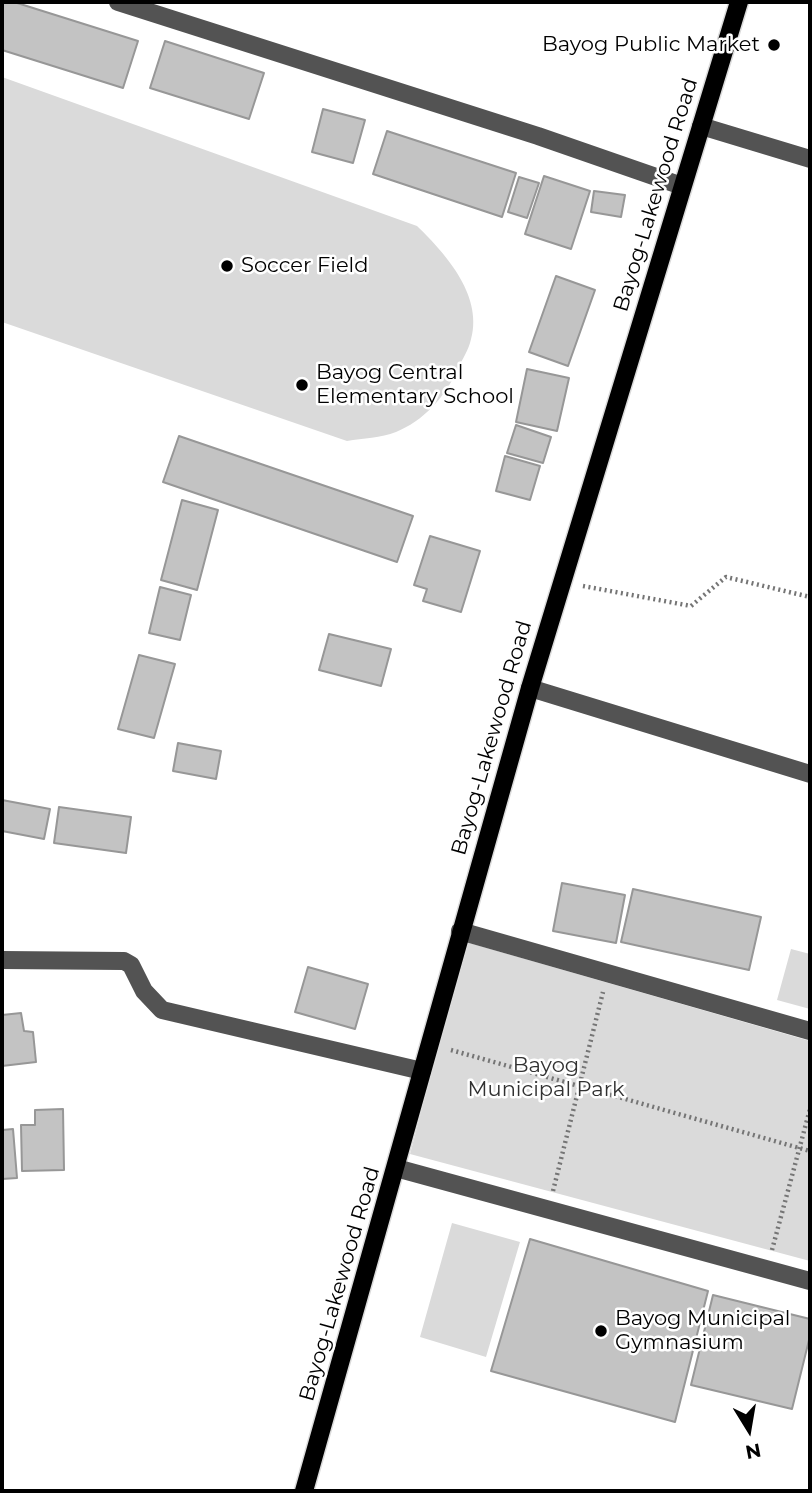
<!DOCTYPE html>
<html>
<head>
<meta charset="utf-8">
<style>
	body { margin:0 }
	#map { position:relative; width:812px; height:1493px; overflow:hidden; background:#fff; font-family:Montserrat,sans-serif }
	canvas { display:block }
	.frame { position:absolute; inset:0; border:4px solid #000; pointer-events:none }
	.north { position:absolute; left:714px; top:1395px; width:70px; height:70px; -webkit-text-stroke:5px #fff; paint-order:stroke; rotate:169deg; font-size:19px; font-weight:700; line-height:28px; text-align:center; color:#000 }
	.north::after { content:''; display:block; margin:auto; width:24px; height:32px; background:#000; clip-path:polygon(50% 0,100% 100%,50% 72%,0 100%) }
</style>
</head>
<body>
<div id="map">
<canvas width="812" height="1493"></canvas>
<div class="frame"></div>
<div class="north">N</div>
</div>
<script>
const ctx = document.querySelector('canvas').getContext('2d');
ctx.lineJoin = 'round';
function fillPath(path, color) { ctx.fillStyle = color; ctx.fill(path, 'evenodd'); }
function strokePath(path, color, width, dash) { ctx.strokeStyle = color; ctx.lineWidth = width; ctx.lineCap = dash ? 'butt' : 'round'; ctx.setLineDash(dash || []); ctx.stroke(path); }
function drawText(font, color, halo, rows, align = 'center') {
  ctx.font = font + ' Montserrat,sans-serif'; ctx.lineWidth = 5; ctx.setLineDash([]); ctx.textBaseline = 'middle'; ctx.strokeStyle = halo; ctx.fillStyle = color; for (const [text, x, y, turn = 0] of rows) {
    ctx.save(); ctx.translate(x, y); ctx.rotate((+turn || 0) * Math.PI / 180); ctx.textAlign = isNaN(turn) ? turn : align; if (halo) ctx.strokeText(text, 0, 0); ctx.fillText(text, 0, 0); ctx.restore();
  }
}
fillPath(new Path2D(`
	M2,77L417,226C447,255 485,298 470,343C467,353 460,363 456,373C443,399 423,421 396,432C381,438 363,438 347,441L2,322Z
	M466,942L810,1041V1261L410,1154Z
	M791,949L810,954V1009L777,1000Z
	M452,1223L520,1242L486,1357L420,1337Z`), '#dadada');
const building = new Path2D(`
	M2,2H14L138,41L123,88L2,50Z
	M165,41L264,73L249,119L150,88Z
	M323,109L365,120L353,163L312,152Z
	M387,131L516,173L502,217L373,174Z
	M544,176L590,191L571,249L525,234Z
	M519,177L539,183L527,218L508,212Z
	M594,191L625,195L621,217L591,212Z
	M556,276L595,290L568,366L529,352Z
	M527,369L569,378L557,431L516,422Z
	M516,425L551,437L543,463L507,453Z
	M179,436L413,516L397,562L163,482Z
	M505,456L540,466L530,500L496,491Z
	M182,500L218,510L197,590L161,580Z
	M430,536L480,551L461,612L423,601L427,589L414,585Z
	M160,587L191,595L180,640L149,633Z
	M329,634L391,649L381,686L319,670Z
	M139,655L175,664L154,738L118,729Z
	M178,743L221,751L216,779L173,771Z
	M2,800L50,809L44,839L2,831Z
	M59,807L131,817L126,853L54,843Z
	M562,883L625,895L616,943L553,931Z
	M633,889L761,917L749,970L621,942Z
	M308,967L368,984L355,1029L295,1012Z
	M21,1013L24,1031L33,1032L36,1062L2,1066V1015Z
	M63,1109L64,1170L22,1171L21,1125H35V1110Z
	M13,1129L17,1178L2,1179V1130Z
	M530,1239L708,1291L675,1422L491,1371Z
	M713,1295L810,1319V1336L792,1409L691,1385Z`);
fillPath(building, '#c3c3c3');
strokePath(building, '#979797', 2);
const major = new Path2D(`
	M304,1491L530,688L739,2`);
strokePath(major, '#dbdbdb', 21);
strokePath(new Path2D(`
	M583,586L691,606L726,577L810,597
	M451,1050L810,1151
	M553,1191L603,992
	M772,1250L810,1109`), '#757575', 4.5, [2, 3.5]);
strokePath(new Path2D(`
	M118,2L538,136L682,186
	M701,126L810,159
	M530,688L810,774
	M460,931L810,1031
	M2,960L124,961L131,965L144,991L162,1010L422,1071
	M396,1168L810,1281`), '#535353', 18);
strokePath(major, '#000', 18);
for (const [x, y, r, color] of [
	[774,45,7,"#000"],
	[227,266,7,"#000"],
	[302,385,7,"#000"],
	[601,1331,7,"#000"]
]) { const dot = new Path2D(); dot.arc(x, y, r, 0, 2 * Math.PI); ctx.fillStyle = color; ctx.fill(dot); strokePath(dot, '#fff', 2.5); }
drawText('21px', '#000', '#fff', [
	["Bayog Public Market",760,45,"right"],
	["Soccer Field",241,266],
	["Bayog Central",316,373],
	["Elementary School",316,397],
	["Bayog Municipal",615,1319],
	["Gymnasium",615,1343]
], 'left');
drawText('21px', '#000', '#fff', [
	["Bayog-Lakewood Road",656,195,-73],
	["Bayog-Lakewood Road",492,738,-74],
	["Bayog-Lakewood Road",340,1284,-74]
]);
drawText('21px', '#313131', '#fff', [
	["Bayog",546,1066],
	["Municipal Park",546,1090]
]);
</script>
</body>
</html>
